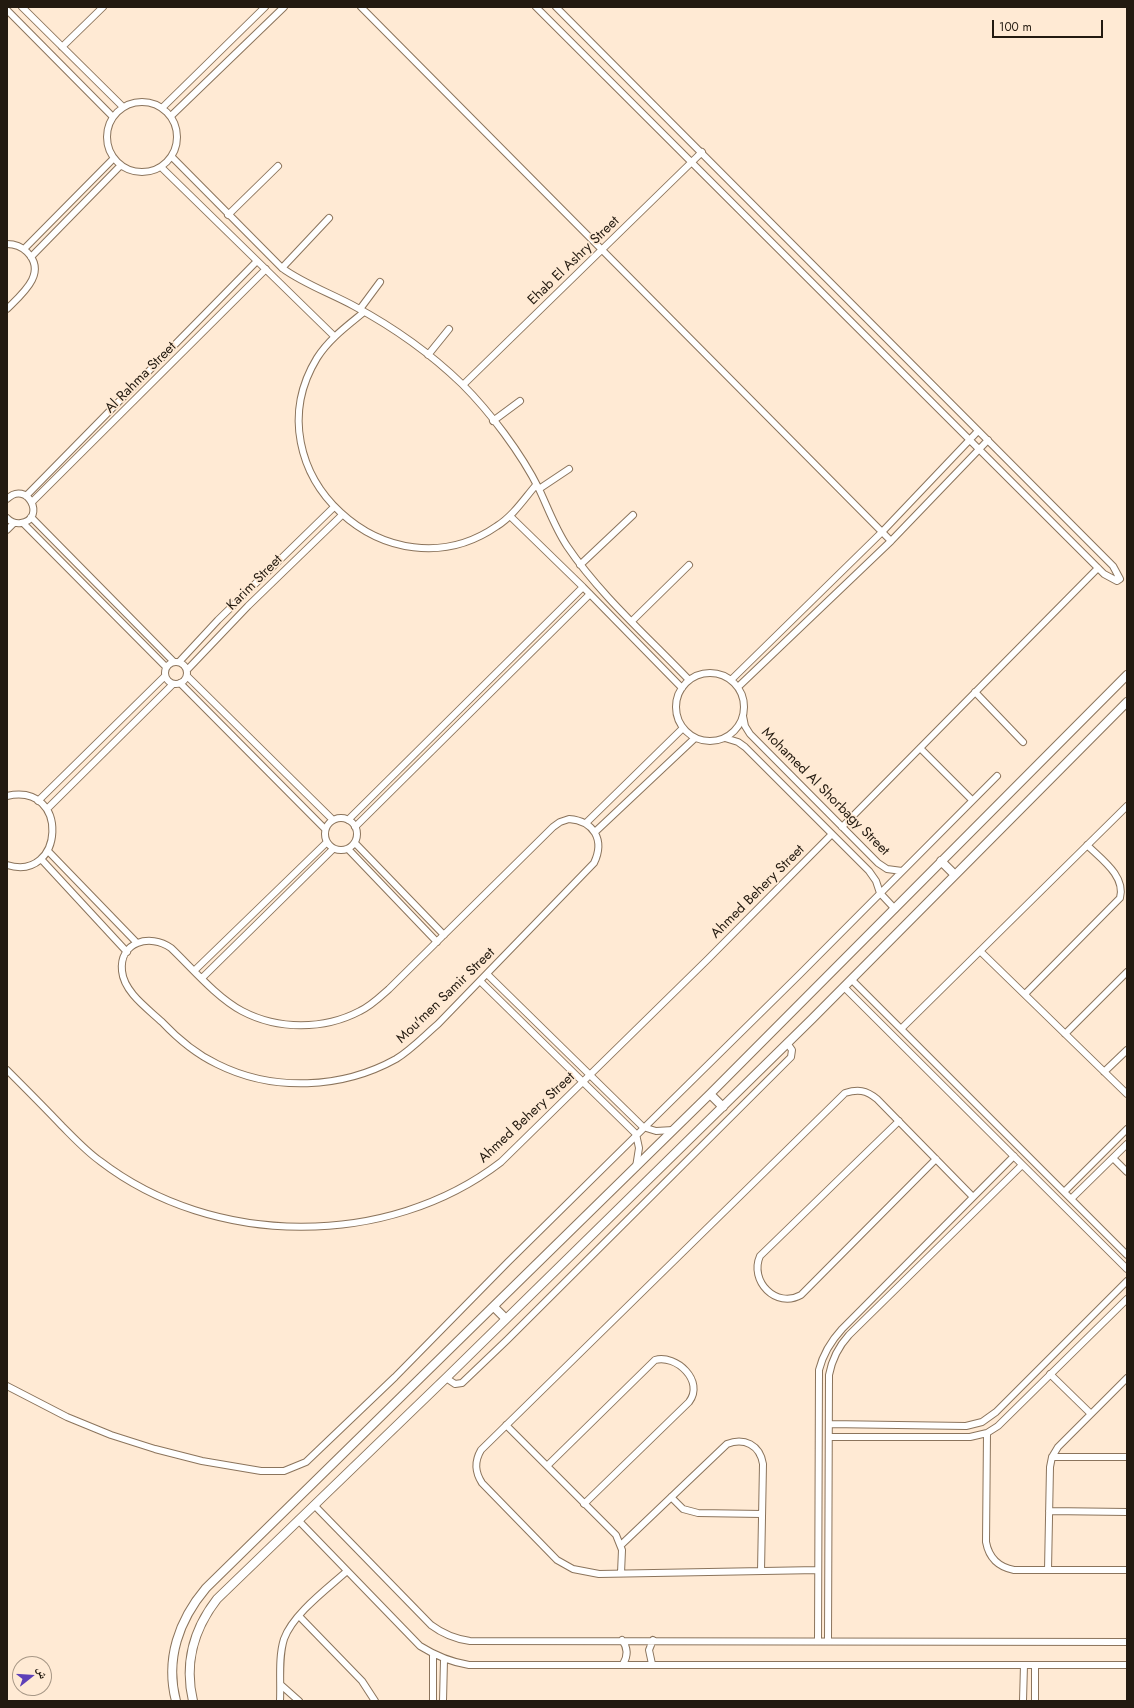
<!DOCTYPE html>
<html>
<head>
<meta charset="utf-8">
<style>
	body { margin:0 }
	#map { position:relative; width:1134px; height:1708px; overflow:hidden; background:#ffead4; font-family:Jost,"Noto Naskh Arabic",sans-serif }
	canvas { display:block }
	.frame { position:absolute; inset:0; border:8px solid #231a10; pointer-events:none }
	.north { position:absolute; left:12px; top:1656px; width:40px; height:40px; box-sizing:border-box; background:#ffead4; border:1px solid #a79786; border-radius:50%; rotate:73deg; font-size:11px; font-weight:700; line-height:16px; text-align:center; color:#231a10 }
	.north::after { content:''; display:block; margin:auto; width:14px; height:18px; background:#5e40b8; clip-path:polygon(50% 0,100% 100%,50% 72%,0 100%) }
	.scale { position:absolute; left:992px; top:20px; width:111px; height:18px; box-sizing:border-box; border:2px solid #231a10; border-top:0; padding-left:5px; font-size:12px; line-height:14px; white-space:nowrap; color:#231a10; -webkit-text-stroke:3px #ffead4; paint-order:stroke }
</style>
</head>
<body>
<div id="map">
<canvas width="1134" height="1708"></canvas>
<div class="frame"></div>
<div class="north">ش</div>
<div class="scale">100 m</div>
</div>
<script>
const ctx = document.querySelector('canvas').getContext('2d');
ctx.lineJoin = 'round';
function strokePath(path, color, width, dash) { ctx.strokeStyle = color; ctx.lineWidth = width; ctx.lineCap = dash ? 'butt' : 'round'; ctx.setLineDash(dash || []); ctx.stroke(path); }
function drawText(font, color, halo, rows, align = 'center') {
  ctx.font = font + ' Jost,sans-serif'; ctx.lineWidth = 3.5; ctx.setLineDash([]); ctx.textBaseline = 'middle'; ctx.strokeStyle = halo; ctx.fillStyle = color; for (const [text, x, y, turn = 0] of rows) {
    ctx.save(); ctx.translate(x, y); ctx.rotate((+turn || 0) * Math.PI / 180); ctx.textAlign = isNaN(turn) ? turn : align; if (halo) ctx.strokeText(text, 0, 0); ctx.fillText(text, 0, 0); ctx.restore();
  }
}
const minor = new Path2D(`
	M22,7L123,107
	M361,7L891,541
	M536,7L1104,574L1117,581L1120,579L1113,566L556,7
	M7,10L113,117
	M62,47L103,7
	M107 137a35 35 0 1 1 70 0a35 35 0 1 1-70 0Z
	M162,108L265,7
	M171,116L284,7
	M172,157L282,268C304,284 330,293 354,306C393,327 430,353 462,384C490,412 521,453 539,489C548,508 555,528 567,546C600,595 648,637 689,680
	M161,167L334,336
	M228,215L278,166
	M7,244C14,244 22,247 27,252C48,273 22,294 7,309
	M24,249L114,158
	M31,257L121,165
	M282,268L329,218
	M360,309L380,282
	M364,312C347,326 329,339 317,358C248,471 389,601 497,526C513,516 524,499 536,485
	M428,355L449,329
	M463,385L702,152
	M493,421L520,401
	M539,489L569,469
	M26,496L257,261
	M7,499C27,479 47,519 21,523C15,524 11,522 7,518
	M32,502L266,269
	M510,516L583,587L682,688
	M31,517L174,662
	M23,523L166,667
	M7,530L14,523
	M580,565L633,515
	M632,621L689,565
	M165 673a11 11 0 1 1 22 0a11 11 0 1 1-22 0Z
	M179,662L218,620L334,507
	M187,670L248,606L342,515
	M676 707a34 34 0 1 1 68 0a34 34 0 1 1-68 0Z
	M187,676L333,820
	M731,680L882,532L978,431
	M180,683L325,829
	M738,687L891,541L988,440
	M975,692L1023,742
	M743,716L745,726L750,734L878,863L887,869L902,871
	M725,738L738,742L745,747L869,871L876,881L880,893L895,909
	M920,748L972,800
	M7,796C71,782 64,883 7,865
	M38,801L165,676
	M47,809L173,684
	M325 834a16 16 0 1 1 32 0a16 16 0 1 1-32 0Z
	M569,819C594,821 605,840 594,863L438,1024C424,1036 411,1050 396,1059C342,1089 273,1092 217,1064C196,1054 178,1039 162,1022C147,1008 124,992 122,971C119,942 150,933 171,948C192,968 216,997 242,1011C278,1030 324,1030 360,1011C371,1006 380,997 389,989L553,827L560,822Z
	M348,820L583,587
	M586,823L683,728
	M355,827L590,594
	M842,827L1098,568
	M595,832L695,738
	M355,843L444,935
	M348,849L437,942
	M48,851L137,943
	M41,859L127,952
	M980,951L1127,1094
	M194,971L326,843
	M487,974L643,1127L656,1131L673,1130
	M202,978L333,849
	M851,979L1127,1255
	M480,981L636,1134L639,1148L636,1167
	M844,987L1127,1269
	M1025,994L1120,898C1126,876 1101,859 1087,845
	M901,1029L1127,806
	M1065,1034L1127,972
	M7,1070C25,1088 44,1107 62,1126C74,1138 86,1151 100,1161C213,1248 388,1249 501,1162L708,959L831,835
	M1104,1072L1127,1050
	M899,1121L760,1256C749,1281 776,1309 801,1295L936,1159
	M1113,1158L1127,1172
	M1064,1192L1127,1129
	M1071,1199L1127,1144
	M1050,1374L1091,1414
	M446,1378L455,1384L462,1383L507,1340L791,1057L792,1050L787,1043
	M7,1386L67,1417L111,1435L155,1449L202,1461L261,1471H284L306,1462L395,1377L508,1262L800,974L997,776
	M829,1424L966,1426L982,1422L996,1412L1127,1281
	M506,1425L616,1535L622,1550L621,1573
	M987,1433L986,1542C989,1558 998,1567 1014,1570H1127
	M829,1437H970L987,1433L998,1426L1127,1299
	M1052,1457H1127
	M547,1466L655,1360C676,1354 705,1381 689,1402L584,1504
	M671,1497L683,1509L698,1513L762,1514
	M314,1505L431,1625C443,1634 455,1639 470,1641L1127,1642
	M1049,1511L1127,1512
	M298,1520L420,1646C436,1656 450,1662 469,1665H1127
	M621,1545L727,1444C744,1437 760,1445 763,1464L761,1571
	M818,1570L599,1574L573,1569L557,1560L482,1483C475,1472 474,1462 481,1450L845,1093C858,1089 866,1090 877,1099L973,1197
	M1048,1570L1050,1467L1052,1457L1058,1447L1127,1378
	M299,1616L362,1681L375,1701
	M622,1640C628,1648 628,1656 623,1664
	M818,1641L819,1370C823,1354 831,1341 842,1329L1014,1156
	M828,1641L829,1375C832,1359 838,1347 849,1335L1022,1165
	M433,1654V1701
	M652,1664L649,1650L653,1640
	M281,1685L299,1701
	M280,1701C281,1681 278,1658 284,1639C293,1614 327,1589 347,1571
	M443,1701L444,1660
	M1023,1701L1024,1665
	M1035,1701V1665`);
const tertiary = new Path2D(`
	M941,861L955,875
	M710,1094L723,1107
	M494,1307L506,1319
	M176,1701C165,1659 179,1620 206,1588L710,1094L1127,675
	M193,1701C184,1663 193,1630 217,1599L446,1378L812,1019L1127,702`);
strokePath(minor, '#8b745c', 8);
strokePath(tertiary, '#8b745c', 10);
strokePath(minor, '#fff', 6);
strokePath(tertiary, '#fff', 8);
drawText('14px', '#231a10', '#ffead4', [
	["Ehab El Ashry Street",574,261,-44],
	["Al Rahma Street",141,378,-45],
	["Karim Street",255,583,-45],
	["Mohamed Al Shorbagy Street",825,792,45],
	["Ahmed Behery Street",758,892,-45],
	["Mou'men Samir Street",446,996,-44],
	["Ahmed Behery Street",527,1118,-43]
]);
</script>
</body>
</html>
